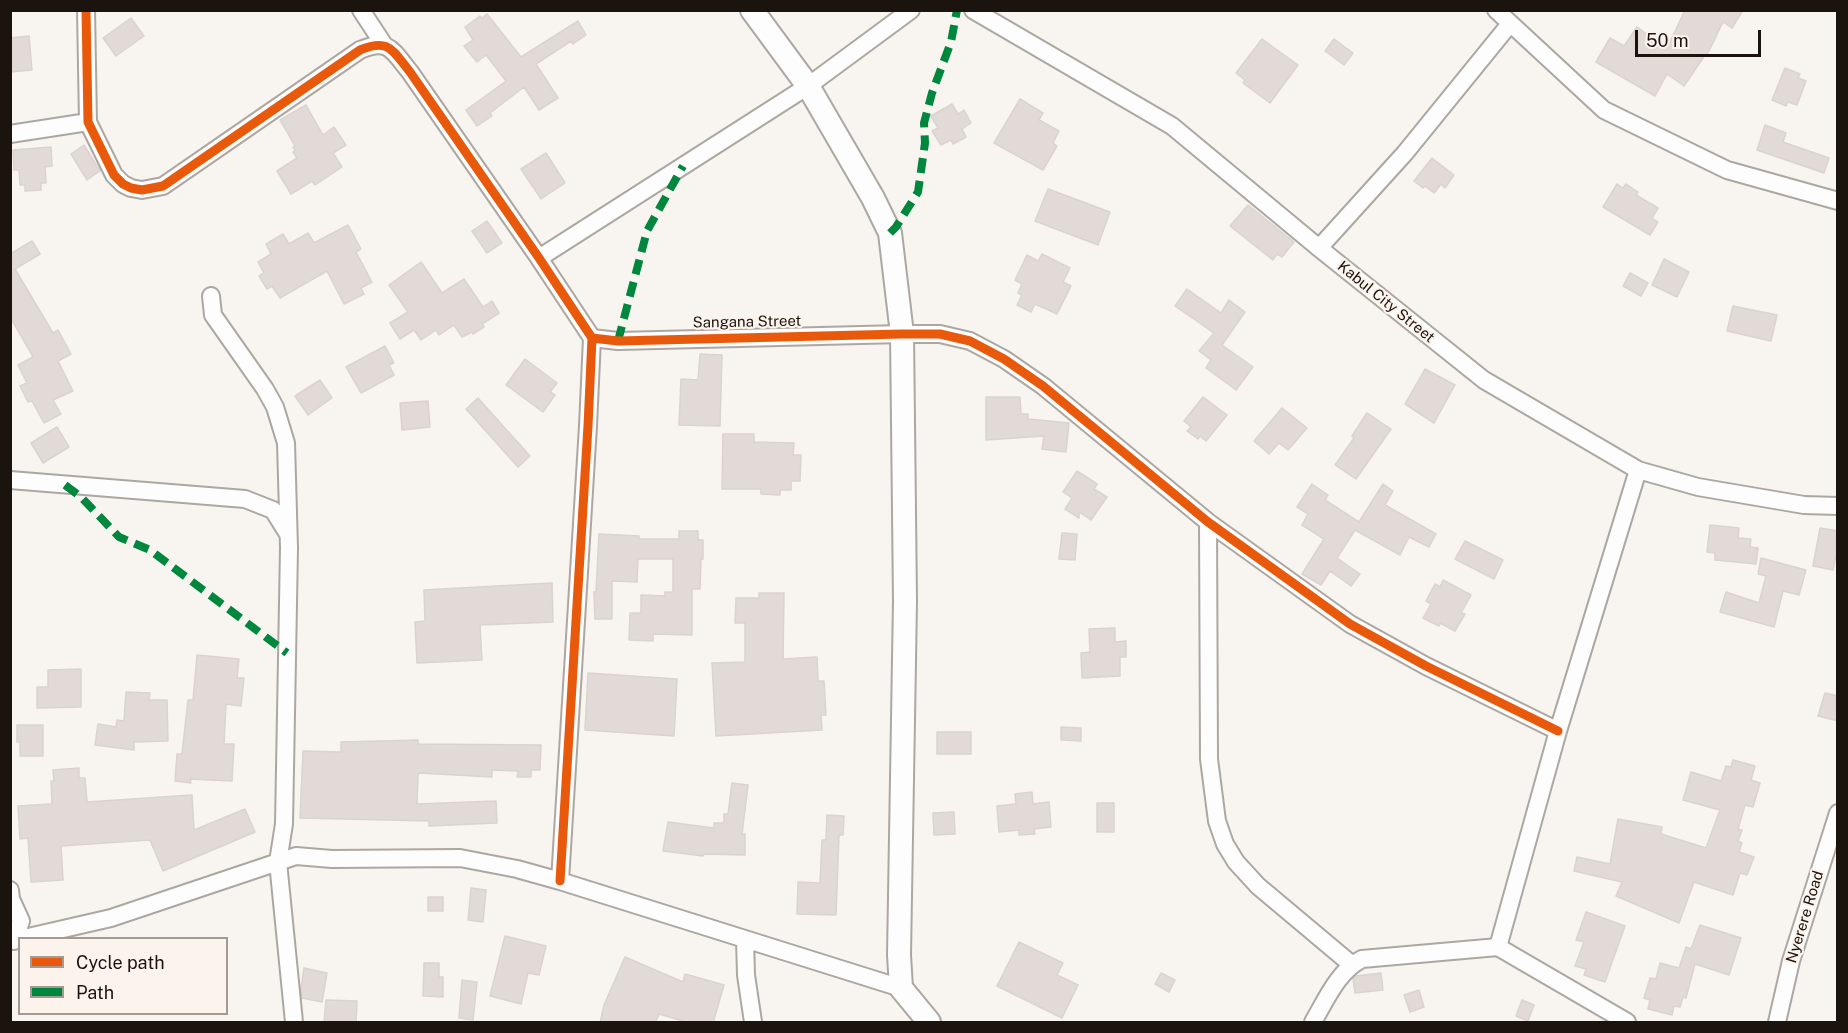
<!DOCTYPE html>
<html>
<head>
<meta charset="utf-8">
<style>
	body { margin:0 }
	#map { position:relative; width:1848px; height:1033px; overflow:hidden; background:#f8f4f0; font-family:"Public Sans",sans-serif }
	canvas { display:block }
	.frame { position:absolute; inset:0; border:12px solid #1b140e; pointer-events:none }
	.legend { position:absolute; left:18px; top:937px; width:210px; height:78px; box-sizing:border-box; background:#fcf3ec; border:2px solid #a29a93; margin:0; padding:8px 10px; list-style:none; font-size:18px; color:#1b140e }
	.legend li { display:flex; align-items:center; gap:12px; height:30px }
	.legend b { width:30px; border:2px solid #a29a93 }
	.scale { position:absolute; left:1635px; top:30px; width:126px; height:27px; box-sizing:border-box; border:3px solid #1b140e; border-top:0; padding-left:8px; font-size:18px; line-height:21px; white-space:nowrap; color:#1b140e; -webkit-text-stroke:4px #fcf3ec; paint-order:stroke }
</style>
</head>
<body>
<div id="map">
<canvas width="1848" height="1033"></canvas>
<div class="frame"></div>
<ul class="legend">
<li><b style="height:8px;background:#e8590c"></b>Cycle path</li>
<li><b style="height:8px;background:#00873e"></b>Path</li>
</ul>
<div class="scale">50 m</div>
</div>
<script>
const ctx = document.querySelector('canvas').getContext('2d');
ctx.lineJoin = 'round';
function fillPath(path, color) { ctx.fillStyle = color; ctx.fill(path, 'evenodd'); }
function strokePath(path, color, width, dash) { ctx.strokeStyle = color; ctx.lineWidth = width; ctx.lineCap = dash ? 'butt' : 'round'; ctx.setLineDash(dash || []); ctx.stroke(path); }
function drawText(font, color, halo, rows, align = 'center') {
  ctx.font = font + ' "Public Sans",sans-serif'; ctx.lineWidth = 4.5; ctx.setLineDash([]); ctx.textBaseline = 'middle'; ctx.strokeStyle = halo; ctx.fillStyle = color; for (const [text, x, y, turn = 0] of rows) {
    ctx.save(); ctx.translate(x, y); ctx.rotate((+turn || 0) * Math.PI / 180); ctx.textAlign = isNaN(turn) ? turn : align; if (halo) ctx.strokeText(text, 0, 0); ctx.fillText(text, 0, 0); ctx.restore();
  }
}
const building = new Path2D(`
	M1685,10H1743L1732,28L1723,22L1707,55H1705L1684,86L1667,74L1655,96L1596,62L1610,38L1624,46L1637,27L1667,48Z
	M487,14L521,57L578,21L586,35L573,44L571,41L536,64L558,98L539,110L524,87L490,113L492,116L477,126L466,110L506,81L486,55L477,62L464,46L473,40L465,27L480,16L482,18Z
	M131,18L144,36L116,56L103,38Z
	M29,36L32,70L10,72V38Z
	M1262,39L1298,65L1270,103L1243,83L1245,80L1236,73Z
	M1334,39L1353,53L1344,65L1325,51Z
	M1785,68L1800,74L1798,78L1806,81L1797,105L1788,102L1786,106L1772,100Z
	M1020,99L1043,113L1039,120L1059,131L1053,143L1057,146L1043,170L994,143Z
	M952,104L958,114L964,110L971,123L962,129L966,137L953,144L951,140L941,145L932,131L938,128L931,116Z
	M306,105L323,135L334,127L346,145L333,153L342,167L315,185L312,181L291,194L277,171L297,158L293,152L295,150L293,147L295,146L280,120Z
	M1765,125L1786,133L1783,142L1829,158L1824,173L1757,150Z
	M84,145L100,171L87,180L71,154Z
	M51,147L52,166L45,167L46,183H41V190L25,191V185H20L19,170H14L13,150Z
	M546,153L565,183L541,199L521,169Z
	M1432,158L1454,175L1445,188L1441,184L1434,193L1425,186L1423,188L1414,181Z
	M1617,184L1623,188L1626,184L1638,192L1636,195L1658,208L1652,218L1658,222L1650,235L1603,207Z
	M1048,189L1110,212L1098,245L1035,221Z
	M1248,205L1294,242L1282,257L1277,254L1273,260L1230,226Z
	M487,221L502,243L487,253L472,231Z
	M348,225L361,249L356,252L372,282L361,288L364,294L344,304L327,271L280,298L272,286L267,289L259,276L264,273L258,262L271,254L266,244L283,234L289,244L308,233L314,243Z
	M32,241L40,254L15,269L53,333L58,330L71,354L58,361L73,391L53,400L61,414L44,423L32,401L28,402L20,386L27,383L18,365L33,357L10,317V254Z
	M1042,254L1070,268L1063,282L1071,286L1057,314L1035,304L1031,312L1017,305L1022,295L1018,293L1022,284L1015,280L1027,255L1038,261Z
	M1664,259L1689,272L1677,297L1652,285Z
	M421,262L442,293L464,279L483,307L492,301L499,313L482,324L484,327L473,334L472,332L462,337L454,325L439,335L436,330L421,340L414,330L400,339L390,323L408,312L389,285Z
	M1630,273L1648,283L1641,296L1623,286Z
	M1187,289L1221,313L1229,300L1245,312L1222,345L1253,367L1236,390L1206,368L1211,360L1199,351L1214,333L1175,306Z
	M1733,306L1777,315L1771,341L1727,331Z
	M385,346L394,363L389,365L394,375L361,393L346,367Z
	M700,354L722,355L720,426L679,425L681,379L698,380Z
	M525,359L557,383L550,392L555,395L543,412L506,385Z
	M1425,369L1455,385L1434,423L1405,404Z
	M320,380L332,398L308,415L295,396Z
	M986,397H1020L1021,414H1028V419L1069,423L1066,452L1042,449L1044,436L986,440Z
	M1203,397L1227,415L1206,441L1200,436L1198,439L1187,431L1191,427L1184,421Z
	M478,398L530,456L518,467L466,409Z
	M428,401L430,427L402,430L400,403Z
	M1282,408L1307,428L1288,450L1279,443L1269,454L1254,441Z
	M1367,413L1391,429L1356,479L1335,465L1354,438L1352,436Z
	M57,427L69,447L43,463L31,443Z
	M723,434H754V442L794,443L793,455H801L800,481H791V490H780V495L761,494V489H722Z
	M1077,471L1097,484L1094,489L1107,497L1091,520L1079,512V518L1065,509L1072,498L1063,492Z
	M1312,484L1328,495L1325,500L1359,522L1383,484L1393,491L1385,505L1436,534L1429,547L1409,537L1400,555L1355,530L1337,558L1360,574L1351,586L1330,571L1321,585L1302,574L1324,539L1302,525L1308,514L1297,507Z
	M1710,525L1739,528L1738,538L1751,539L1750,547L1758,548L1756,564L1715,560V553L1707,552Z
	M1820,528L1838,531V546L1833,570L1813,566Z
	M679,531H698V540H703V559H701L700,589H692V635L653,634V641L629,640L630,613H641V595L665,596V592H673V559H638L637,582L612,581V619H595L594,592H596L599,534L639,536V539H679Z
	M1062,533L1077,534L1075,560L1059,559Z
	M1465,541L1503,560L1494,579L1455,559Z
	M1761,558L1806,570L1799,595L1783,591L1774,627L1720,612L1726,592L1759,603L1766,576L1758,574Z
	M1443,580L1471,595L1461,613L1465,614L1455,631L1440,623L1439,626L1423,618L1431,604L1426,601L1435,584L1440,587Z
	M552,583L553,622L480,625L482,660L417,663L415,622L425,621L424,590Z
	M759,593H784L783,659L817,657L818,681H824L826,715H821L822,730L716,736L712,663L745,662V623H735L736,598H759Z
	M1115,628V642L1126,641V657H1120V676L1082,678L1081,653L1090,652L1089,629Z
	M197,655L239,659L237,678H244L241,706L226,704L224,744H234L232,781L190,779L191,783L175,781L177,754H182L188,700H193Z
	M81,669V707L37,708V687H48V670Z
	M588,673L677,679L674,736L585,730Z
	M126,692L150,693L149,700H167L168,741L134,742V750L95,745L98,724L116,727L117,720L124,721Z
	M1825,693L1838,696V721L1818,716Z
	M17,725H43V756H20V742H17Z
	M1061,727L1081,728V741L1061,740Z
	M937,732H971V754H937Z
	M418,740V744L541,745L540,770H531V777H517L518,771L492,770V777L419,773L418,775L417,804L496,801L497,823L429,826V821L300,818L303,751L341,752V742Z
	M1733,760L1755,766L1751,780L1760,783L1753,807L1745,805L1738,829L1742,830L1738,841L1742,843L1739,852L1754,857L1747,875L1740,873L1733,895L1694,882L1679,923L1616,896L1622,882L1574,871L1577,857L1610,864L1618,819L1662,827L1661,834L1706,848L1720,810L1683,800L1691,772L1721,781L1726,766L1731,767Z
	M79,768V778H85L87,802L192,795L194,830L245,809L255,832L163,871L150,840L61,846L63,880L31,882L28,838L20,839L18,806L52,804L51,781H54L53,770Z
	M732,783L748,785L742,834H745V855L704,854L703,856L663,851L668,822L714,828V823H724V814H728Z
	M1032,792L1033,804L1049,802L1051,827L1034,829L1035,834L1019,835V830L999,832L997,806L1016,804L1015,794Z
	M1097,803H1114V832H1097Z
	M954,812L955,834L934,835L933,813Z
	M827,815L844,816L843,835H839L836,915L797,914L798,882L820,883L822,840H826Z
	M471,888L486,890L483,922L468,920Z
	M428,897H443V911H428Z
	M1586,912L1625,926L1605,982L1584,975L1586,969L1575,966L1584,942L1576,940Z
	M1700,925L1741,938L1729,975L1695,964L1686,998L1683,997L1680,1007L1674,1006L1672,1015L1648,1009L1650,1000L1644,998L1650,978L1656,979L1660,963L1679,968L1686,947L1691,949Z
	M505,936L546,946L539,975L528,973L521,1004L490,996Z
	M1019,942L1063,963L1057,975L1078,985L1062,1018L997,986Z
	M625,957L683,982L685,974L724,985L713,1023H690L659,1014L655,1023H600L604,1005Z
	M424,963H439V977H443V997L423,996Z
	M304,968L327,973L322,1002L302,998L301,988Z
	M1161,973L1175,980L1169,992L1155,984Z
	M1381,973L1383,990L1355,993L1353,979L1356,976Z
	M462,980L477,982L473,1020L459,1018Z
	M1419,990L1424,1007L1410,1012L1404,995Z
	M326,1000L357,1001L356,1023H324Z
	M1522,1000L1534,1005L1528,1021L1516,1016Z`);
fillPath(building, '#e2dad6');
strokePath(building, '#dad3d0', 1.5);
const street = new Path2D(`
	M86,10L88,122L114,175L123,184L131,188L142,190L163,186L360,50C389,38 392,50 410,72L539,258L592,338L588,426L560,881
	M361,10L384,45
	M973,10L1172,126L1319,248L1484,380L1638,470L1698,487L1804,505L1838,506
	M1496,10L1604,110L1727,170L1838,201
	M10,134L88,122
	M1319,248L1405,153L1509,25
	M539,258L808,86L911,10
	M211,296L213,315L265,389L275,407L286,443L289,548L284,824L278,862L294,1022
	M592,338L618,341L902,334H940L970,341L1004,359L1043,386L1208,522L1350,624L1426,666L1558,731
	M10,480L245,499L273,510L288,534
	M1208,522L1209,759L1217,821L1225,844L1236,862L1258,886L1351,964
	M10,890L11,899L21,921L14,941
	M24,938L111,918L296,856L332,859L460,858L517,869L560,881L901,988
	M745,939L746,975L753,1022
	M1498,947L1558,731L1638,470
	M1313,1022C1326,1000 1338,971 1362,959L1498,947L1627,1022
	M1777,1022L1791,961L1838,813`);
const secondary = new Path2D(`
	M752,10L808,86L873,198L890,233L902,334L905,601L899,955L901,988L929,1022`);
strokePath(street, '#ada7a2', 20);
strokePath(secondary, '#ada7a2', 26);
strokePath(street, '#fefdfd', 16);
strokePath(secondary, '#fefdfd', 22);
strokePath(new Path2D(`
	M890,233L896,227L918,192L925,143L924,123L932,93L951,42L957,10
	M618,341L647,231L683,166
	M65,485L81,497L119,537L150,550L287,653`), '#00873e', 8, [15, 8]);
strokePath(new Path2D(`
	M86,10L88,122L114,175L123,184L131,188L142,190L163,186L360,50C389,38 392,50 410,72L539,258L592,338L588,426L560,881
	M592,338L618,341L902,334H940L970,341L1004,359L1043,386L1208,522L1350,624L1426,666L1558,731`), '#e8590c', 9);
drawText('15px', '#1b140e', '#fcf3ec', [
	["Kabul City Street",1386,302,39],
	["Sangana Street",747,322,-1],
	["Nyerere Road",1805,917,-73]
]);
</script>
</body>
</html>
